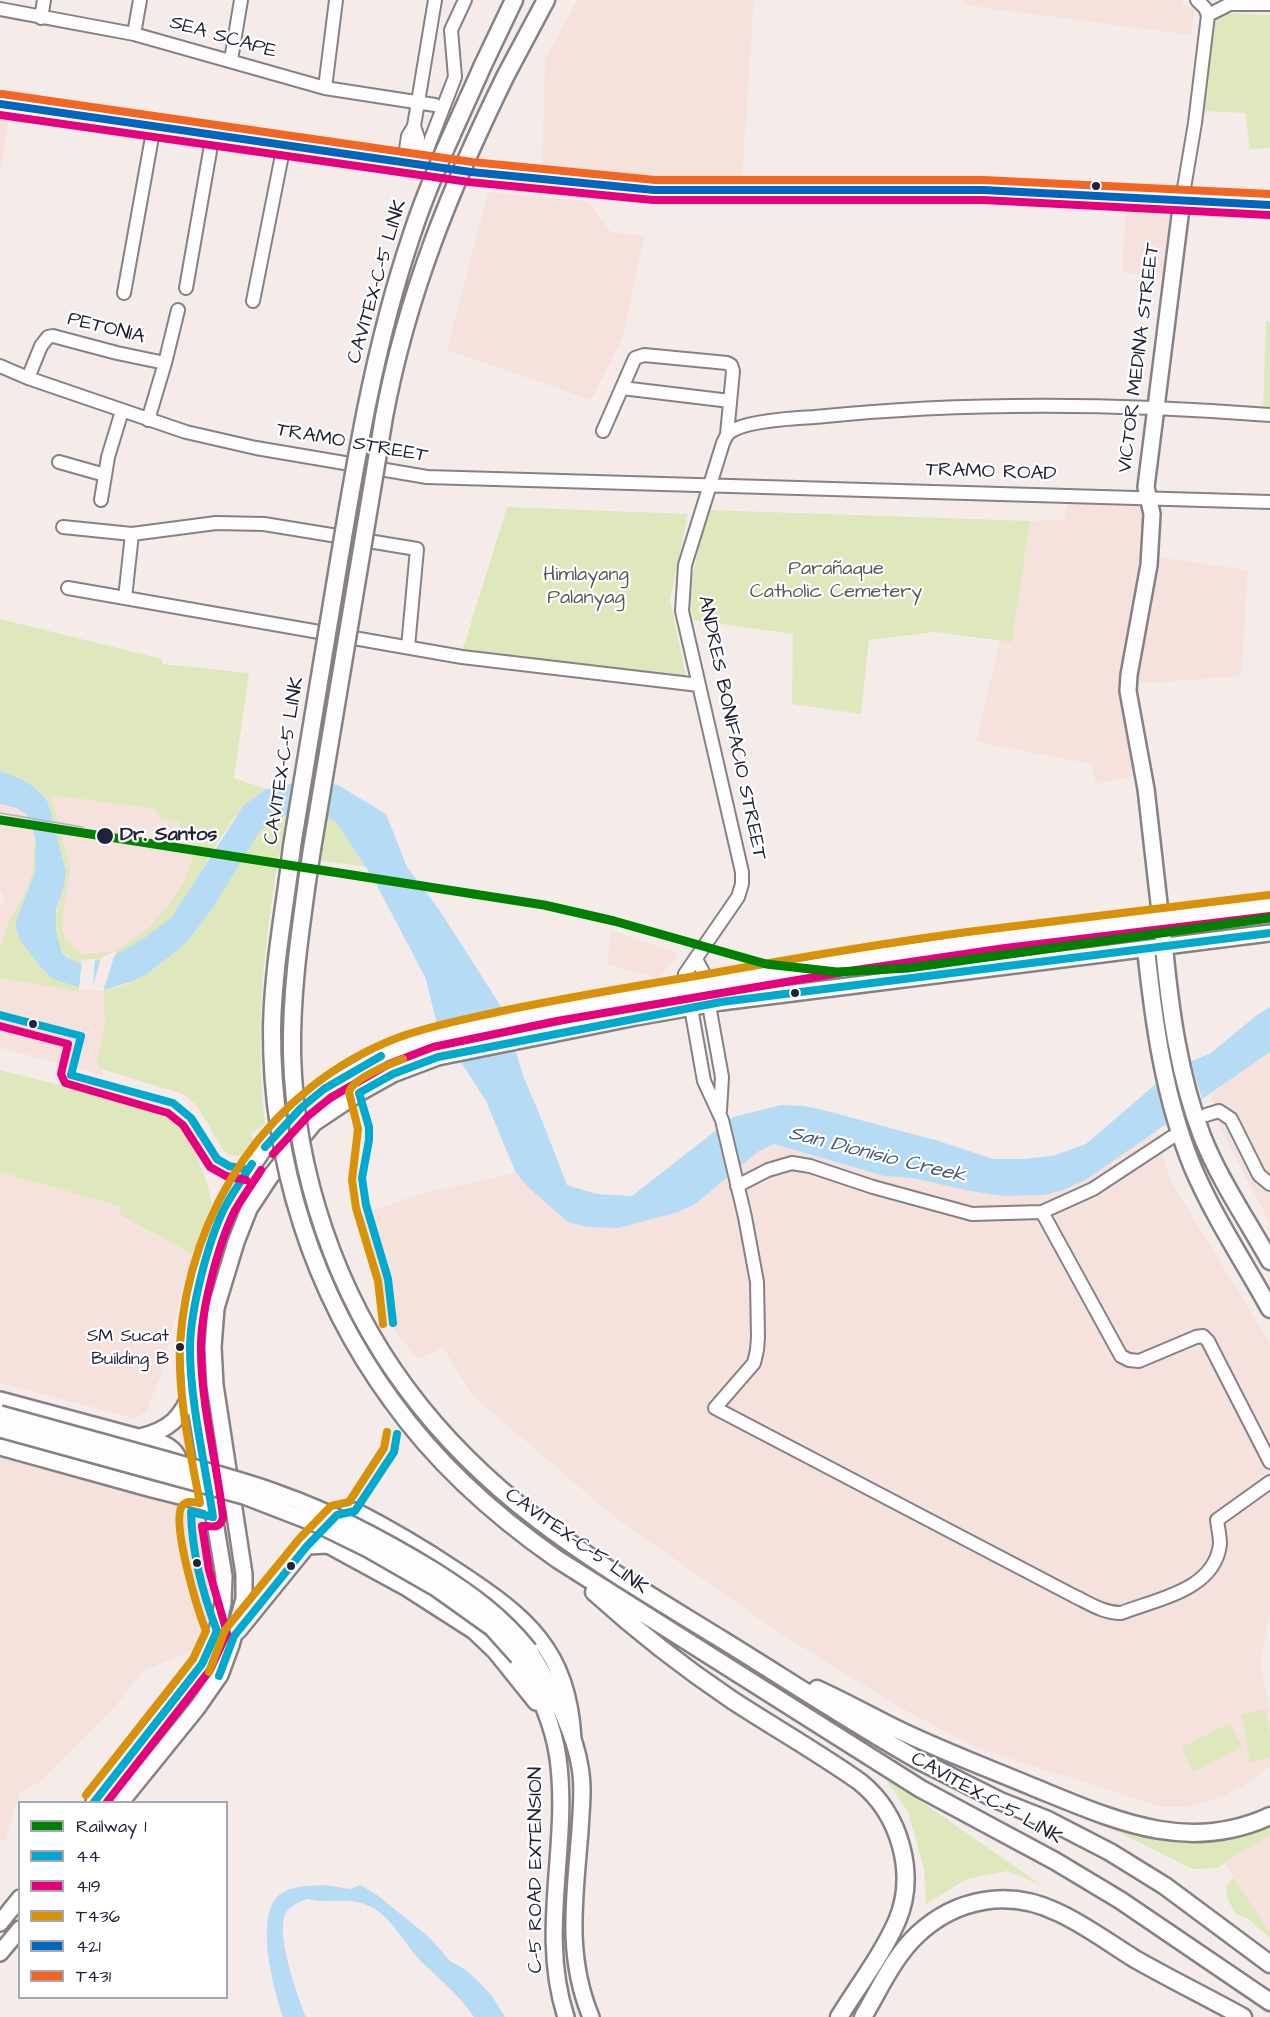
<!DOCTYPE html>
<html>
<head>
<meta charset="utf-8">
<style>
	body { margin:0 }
	#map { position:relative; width:1270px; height:2017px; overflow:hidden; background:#f5ecea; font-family:"Architects Daughter",sans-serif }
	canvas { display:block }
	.legend { position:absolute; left:18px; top:1801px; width:210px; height:198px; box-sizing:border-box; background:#fff; border:2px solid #a7a7b1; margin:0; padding:8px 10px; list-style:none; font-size:18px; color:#22223b }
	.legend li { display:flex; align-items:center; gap:12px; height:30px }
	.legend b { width:30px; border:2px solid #a7a7b1 }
</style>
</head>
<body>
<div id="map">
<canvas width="1270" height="2017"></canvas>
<ul class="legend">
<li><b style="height:8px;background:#008000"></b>Railway 1</li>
<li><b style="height:8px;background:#00a9ce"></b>44</li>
<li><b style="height:8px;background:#e5007d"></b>419</li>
<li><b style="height:8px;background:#d79209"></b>T436</li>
<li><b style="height:8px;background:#0065bd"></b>421</li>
<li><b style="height:8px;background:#f26522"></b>T431</li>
</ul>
</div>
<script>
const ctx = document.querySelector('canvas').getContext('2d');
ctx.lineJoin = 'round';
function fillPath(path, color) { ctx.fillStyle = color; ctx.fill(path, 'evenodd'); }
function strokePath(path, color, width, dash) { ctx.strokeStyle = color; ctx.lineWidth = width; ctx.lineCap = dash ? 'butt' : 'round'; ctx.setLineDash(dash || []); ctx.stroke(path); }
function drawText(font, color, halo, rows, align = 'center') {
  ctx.font = font + ' "Architects Daughter",sans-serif'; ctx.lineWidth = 4.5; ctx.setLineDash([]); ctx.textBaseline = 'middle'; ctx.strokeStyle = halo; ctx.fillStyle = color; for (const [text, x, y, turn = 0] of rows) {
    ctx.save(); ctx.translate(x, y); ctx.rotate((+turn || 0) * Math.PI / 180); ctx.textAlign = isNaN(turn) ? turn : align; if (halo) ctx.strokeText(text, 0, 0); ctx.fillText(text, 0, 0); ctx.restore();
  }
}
fillPath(new Path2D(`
	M577,0H754L742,178H655L542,167L545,60Z
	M963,0H1183V5L1195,8L1191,35L963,5Z
	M0,119H9L0,175Z
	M488,192L587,201L611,232L644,236L623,337L591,400L447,350Z
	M1126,210L1170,215L1163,277L1122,272Z
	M1068,498L1143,500V520L1141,560L1121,673L1133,776L1096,784L1092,764L976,742L1000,641H1012L1030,521L1065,520Z
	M1156,557L1248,570L1241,676L1136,684Z
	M43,794L155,809L179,822L178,831L203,837L177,912L108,959L62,952Z
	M0,804L22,811L29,819L35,834L32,873L27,888L13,914L0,949V908L5,899L0,890Z
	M611,930L679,954L658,978L607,964Z
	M0,978L78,992L79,989L103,991L105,1022L97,1062L103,1072L102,1075L0,1048Z
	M1270,1052V1224L1218,1124L1211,1093Z
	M1157,1130L1170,1180L1270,1343V1612L1260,1664L1270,1709V1766L1253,1781L1221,1797L1188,1807H1161L974,1747L901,1708L781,1634L612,1515L473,1396L443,1348L418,1359L387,1321L361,1215L416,1195L516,1173L529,1188L618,1228L675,1213L694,1205L759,1151L774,1144L884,1176L912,1178L970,1191L1004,1196L1044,1195L1087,1179Z
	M0,1172L122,1207L119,1216L192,1254L160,1377L146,1413L133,1418L0,1383Z
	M0,1452L203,1511L215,1575L210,1617L199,1649L144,1670L113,1709L41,1782L20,1792L5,1841L0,1840Z
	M1270,1835V1933H1269L1225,1864Z`), '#f6e2dd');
fillPath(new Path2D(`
	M1235,13L1270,15V148L1250,149L1245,113L1202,111L1215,16Z
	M1266,321L1270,322V410H1263Z
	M507,507L688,514L670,599L686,677L462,652Z
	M709,510L1030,521L1012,642L934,632L869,640L861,714L792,704L793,634L694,620C684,587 701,543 709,510Z
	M0,619L162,659V664L249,673L234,778L266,789C232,808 210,858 190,890C185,899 180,910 172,917C147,941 68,996 56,934C51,907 66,895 66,872L48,803C38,786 18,777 0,771ZM51,795L155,809L161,819L179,822L178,831L200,836L185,879L176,895L150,927L116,951L82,955L65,938L63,933L62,921L70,869Z
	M299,811L316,813L335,821L366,867L279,854C264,944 254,1033 265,1124L251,1134L254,1143L245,1154L236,1156L228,1154L222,1148L197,1106L183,1094L100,1069L97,1062L105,1022L103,991L104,989C124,988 142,978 158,966C193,938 209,913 232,875C241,861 249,844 259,832C270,820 285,816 299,811Z
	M35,834L37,852L35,872L16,921L17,934L47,973L79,987V992L0,978V949L8,924L27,888L32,873Z
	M0,1070L159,1110C166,1113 174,1117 180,1123C191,1135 209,1186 212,1203L192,1254L119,1215L122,1207L0,1172Z
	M1266,1710L1270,1733V1758L1250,1762L1242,1714Z
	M1230,1723L1242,1747L1193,1772L1182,1747Z
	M884,1776L1043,1886L1007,1871L967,1879L926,1904L924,1869L908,1812Z
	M1270,1823V1835L1217,1868L1192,1869L1104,1825L1184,1842L1232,1837Z
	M1233,1877L1270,1933V1938L1247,1918L1236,1914L1228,1900L1226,1886Z`), '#dfe7bd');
fillPath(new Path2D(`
	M0,771C18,777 39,786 48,803L66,872L64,886L56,909V932L62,952L68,958L80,963L108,959L143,939L172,917L244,805L266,789L304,781L338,785L386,814L407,867L440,911L502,1008L524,1078L541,1118L567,1185L597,1194L632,1196L733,1117L781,1105L804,1106L823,1110L935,1140L994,1159H1022L1052,1156L1086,1144L1172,1070L1211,1053L1257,1015L1270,1007V1052L1087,1179L1063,1190L1044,1195L1004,1196L970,1191L912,1178L884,1176L774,1144L759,1151L694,1205L675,1213L618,1228L587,1227L568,1222L529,1188L516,1173L486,1101L437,1025L426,979L373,878L335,821L316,813L299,811L273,820L260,831L212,909L189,939L178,950L147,974L133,981L108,989H98L78,987L53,979L41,967L20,940L16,928V921L35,872L36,844L32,825L26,814L16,808L0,804Z
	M324,1885L350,1889L360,1885L376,1894L430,1938L450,1961L463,1968L476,1979L492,1996L505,2017H474C459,1994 436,1977 417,1957C406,1944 397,1929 385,1917C380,1912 373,1907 366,1905C348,1897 326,1904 307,1899C300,1902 292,1905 287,1911C273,1928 298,1998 306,2017H283C274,1990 254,1917 279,1895C291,1885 310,1886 324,1885Z`), '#b5dbf5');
fillPath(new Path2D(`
	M116,951L103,991L79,989L82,960L95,959L93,986L101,958Z
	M1190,1059L1203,1102L1169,1126L1155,1081L1171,1068Z`), '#f5ecea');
const minor = new Path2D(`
	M1197,0L1205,8L1208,15
	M0,9L134,34L325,88L435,105
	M1208,15L1230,4H1270
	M41,18L44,0
	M134,34L140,0
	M231,60L241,0
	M325,88L336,0
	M404,163L408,136L414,126
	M414,164L418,138L414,126L435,0
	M421,165L455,77L451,30L465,0
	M1182,200L1195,123L1208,15
	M186,288L213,134
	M124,293L154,126
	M253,301L284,145
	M0,366L28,378L186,432L256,448L427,477L1270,502
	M28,378L41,346L48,337L53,336L117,353L165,363
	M622,388L730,401
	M1270,415C1118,403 967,401 815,417C795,418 745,421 730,432C726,435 725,439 723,443L685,565L682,611L742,872V884L738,897L685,974L704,1081L722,1120L745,1217L757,1282L758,1337L757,1350L754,1363L715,1408L1074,1596C1089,1603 1103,1613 1121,1613C1157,1599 1215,1590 1220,1544C1220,1536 1218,1528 1217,1520L1270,1482
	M148,420L165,363L178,310
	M603,431L635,358L644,355L727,363L731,365L733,371L727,434
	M59,462L105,475
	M101,500L108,457L122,411
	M63,527L132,534L216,523L264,524L417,549L408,647
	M68,588L462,657L699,685
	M125,598L132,534
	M696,959L703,972L722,1077L720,1111
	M1206,1115L1219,1111L1231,1119L1259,1175L1270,1184
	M737,1186L768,1170L792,1163L810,1166L873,1187L972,1214L1042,1212L1093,1189L1172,1137
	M1042,1212L1121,1356L1129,1360L1139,1361L1196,1337L1203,1336L1208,1341L1270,1462`);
const major = new Path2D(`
	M0,104L471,172L654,190H983L1270,205
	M1164,947L1146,789L1128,691L1129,675L1149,565L1152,514L1146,487L1182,200
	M0,1400L164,1444C177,1450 182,1461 179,1474
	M140,1437C170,1430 181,1418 193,1390
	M0,1447L152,1489L220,1506
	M307,1546L328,1545L407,1588L474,1631L495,1651L536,1702
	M238,1631L307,1546L337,1515L355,1511C390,1529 424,1549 457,1571C527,1617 568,1650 573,1739
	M529,1650C549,1683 574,1728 580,1767C584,1788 581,1810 580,1831C575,1896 565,1955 591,2017
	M518,1657C537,1688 553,1722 558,1758C570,1845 538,1932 566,2017
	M94,1802L178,1697L202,1664L217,1631L223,1603L224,1576L193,1390L190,1348L195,1303L214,1233L225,1207L265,1147L301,1108L324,1089L385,1054L430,1037L555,1011L854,960L1004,938L1270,905
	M121,1802L197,1708L220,1675L231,1645L244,1599V1574L215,1385L213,1347L216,1308L236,1242L249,1209L270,1177L314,1123L359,1093L393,1074L438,1057L636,1017L721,1002L1270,933
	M0,1923L20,1898
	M0,1953L20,1929`);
const highway = new Path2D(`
	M483,65L514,0
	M506,75L546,0
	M288,879L292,846
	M307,882L312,849
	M1164,947C1170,1010 1179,1076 1202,1136C1219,1179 1247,1220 1270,1261
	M1146,949C1154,1023 1164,1098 1193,1168C1214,1217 1244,1262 1270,1309
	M407,1389C493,1505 601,1565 721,1639C786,1679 851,1722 918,1760L1000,1801L1048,1820L1110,1852L1165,1886L1270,1964
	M392,1401C437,1464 494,1515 557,1559L921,1789L1055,1861L1120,1900L1270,2002
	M594,1592C637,1631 683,1667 732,1700C775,1728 819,1753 860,1782C900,1814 917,1874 897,1921C882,1955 858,1986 839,2017
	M817,1689C846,1702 874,1718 903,1732C945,1752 990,1769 1033,1787C1112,1819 1186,1855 1270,1816
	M863,2017C879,1990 894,1956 918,1934C957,1898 1009,1889 1057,1912C1084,1924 1109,1943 1135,1959C1170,1979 1207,1997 1243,2017`);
strokePath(minor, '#858185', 16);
strokePath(major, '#858185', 20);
strokePath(highway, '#858185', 21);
strokePath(minor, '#fefcfc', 12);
strokePath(major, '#fefcfc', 15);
strokePath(highway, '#fefcfc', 16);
strokePath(new Path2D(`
	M0,813L83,827`), '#b5b4b7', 1.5);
const majorBridge = new Path2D(`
	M0,1414C56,1429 111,1445 167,1460C205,1471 243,1480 280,1494C334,1513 386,1541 435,1571C471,1594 502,1616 529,1650
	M0,1429L244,1496L319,1525L368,1549L436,1588L492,1628L518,1657`);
const highwayBridge = new Path2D(`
	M292,846C308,749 324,652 340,555C358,447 376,341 411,237C430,178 458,122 483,65
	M312,849L384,417C407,294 451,187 506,75
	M288,879C281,928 273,978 272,1028C271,1162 313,1293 392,1401
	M307,882C299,939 291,996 292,1054C295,1172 336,1294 407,1389`);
strokePath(majorBridge, '#858185', 20, []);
strokePath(highwayBridge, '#858185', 21, []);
strokePath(majorBridge, '#fefcfc', 15);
strokePath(highwayBridge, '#fefcfc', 16);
strokePath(new Path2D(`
	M0,1015L81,1036L71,1075L173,1103L191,1118L217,1159L229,1166L248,1170
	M265,1147L301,1108L324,1089L381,1056
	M393,1323L388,1279L366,1205L362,1178L369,1140V1127L359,1093L393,1074L438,1057L721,1002L1270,933
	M219,1676L234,1636L307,1546L337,1515L355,1511L394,1452L397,1434
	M94,1802L202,1664L217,1631C202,1592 192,1554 191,1512L213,1517C205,1464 190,1401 190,1349C190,1311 208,1240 225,1207C233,1192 243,1178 252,1164`), '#00a9ce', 8);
strokePath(new Path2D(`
	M0,115L469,182L653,200H983L1269,215
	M0,1026L68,1044L61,1074L65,1083L168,1113L183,1125L210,1167L226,1176L246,1180
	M273,1154L308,1116L330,1098L389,1064L433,1047L557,1021L856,970L1005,948L1270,916
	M107,1802L210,1670L227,1633L209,1570L202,1526C210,1525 220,1531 223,1517C217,1462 201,1406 201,1350C200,1313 218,1245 234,1212C242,1198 252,1184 261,1170`), '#e5007d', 8);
strokePath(new Path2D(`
	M383,1324L378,1281L356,1208L352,1180L358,1129L349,1092C353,1078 390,1064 403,1059
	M209,1672L225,1630L299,1539L331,1506L349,1502L384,1448L387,1432
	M86,1795L193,1659L206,1631C198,1611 171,1523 182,1506C187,1500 193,1502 200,1503C190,1451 178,1398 180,1345C188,1210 270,1087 397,1038C432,1025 467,1019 502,1011C569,997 635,986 702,975C790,959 878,944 967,932C1067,919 1168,908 1269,895`), '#d79209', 8);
strokePath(new Path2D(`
	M0,104L471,172L654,190H983L1270,205`), '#0065bd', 8);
strokePath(new Path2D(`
	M2,94L472,162L655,180H983L1270,194`), '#f26522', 8);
strokePath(new Path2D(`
	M0,820L544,905L614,921L766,964L837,972L908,968L1270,918`), '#008000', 9);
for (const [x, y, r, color] of [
	[1096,186,5,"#22223b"],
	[105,836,9,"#22223b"],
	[795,993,5,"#22223b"],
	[33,1024,5,"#22223b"],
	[180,1347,5,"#22223b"],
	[197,1563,5,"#22223b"],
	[291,1566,5,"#22223b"]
]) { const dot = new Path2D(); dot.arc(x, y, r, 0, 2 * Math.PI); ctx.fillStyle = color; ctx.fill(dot); strokePath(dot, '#fff', 2); }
drawText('18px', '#22223b', '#fff', [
	["SM Sucat",169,1337],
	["Building B",169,1360]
], 'right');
drawText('20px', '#22223b', '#fff', [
	["SEA SCAPE",223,38,16],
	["CAVITEX–C-5 LINK",378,282,-74],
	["PETONIA",106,329,14],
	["VICTOR MEDINA STREET",1140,358,-83],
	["TRAMO STREET",352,444,10],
	["TRAMO ROAD",991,473,2],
	["ANDRES BONIFACIO STREET",731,728,78],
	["CAVITEX–C-5 LINK",285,761,-81],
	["CAVITEX–C-5 LINK",576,1542,35],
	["CAVITEX–C-5 LINK",986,1799,29],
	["C-5 ROAD EXTENSION",537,1870,-90]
]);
drawText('20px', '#555c57', '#fff', [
	["Parañaque",836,570],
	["Catholic Cemetery",836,593],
	["Himlayang",586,576],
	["Palanyag",586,599]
]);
drawText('bold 20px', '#22223b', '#fff', [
	["Dr. Santos",120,836]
], 'left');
drawText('italic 21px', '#465774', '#fff', [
	["San Dionisio Creek",877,1156,14]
]);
</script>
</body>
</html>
